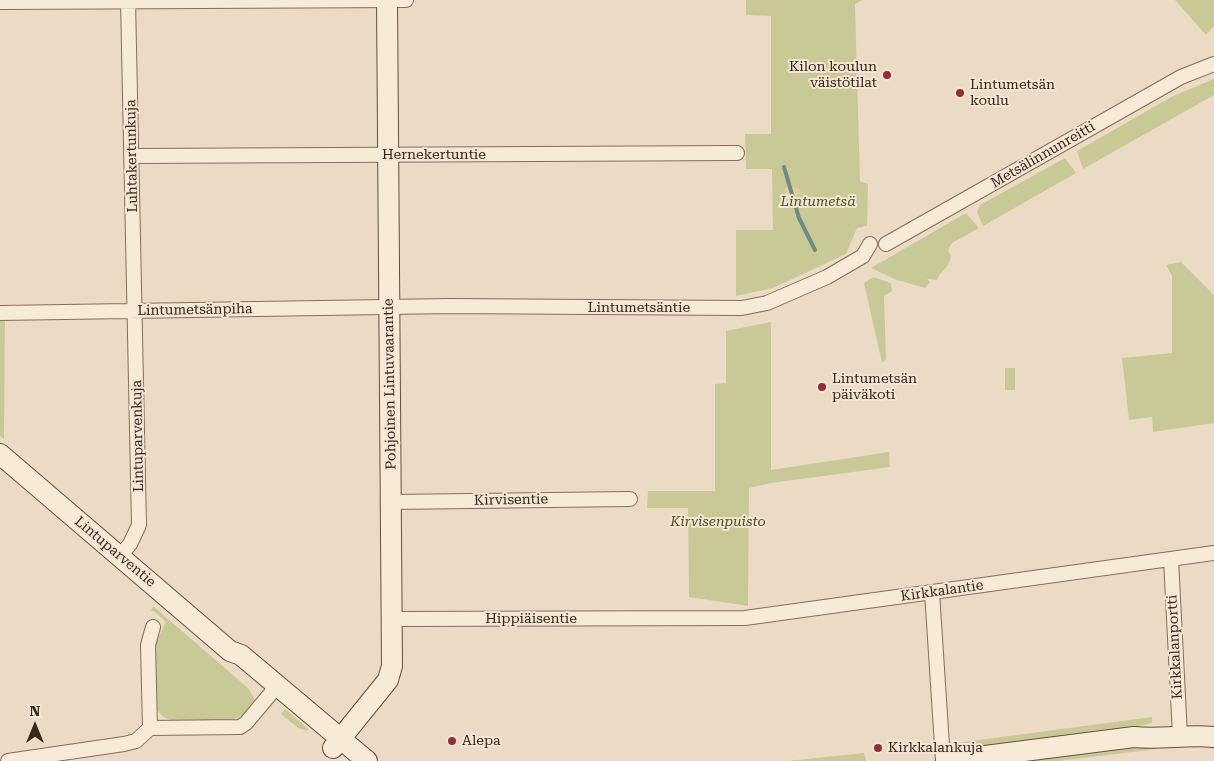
<!DOCTYPE html>
<html>
<head>
<meta charset="utf-8">
<style>
	body { margin:0 }
	#map { position:relative; width:1214px; height:761px; overflow:hidden; background:#ecdbc4; font-family:"Roboto Serif",serif }
	canvas { display:block }
	.north { position:absolute; left:10px; top:701px; width:50px; height:50px; -webkit-text-stroke:4px #f4e6d3; paint-order:stroke; rotate:0deg; font-size:14px; font-weight:700; line-height:20px; text-align:center; color:#36271f }
	.north::after { content:''; display:block; margin:auto; width:18px; height:22px; background:#36271f; clip-path:polygon(50% 0,100% 100%,50% 72%,0 100%) }
</style>
</head>
<body>
<div id="map">
<canvas width="1214" height="761"></canvas>
<div class="north">N</div>
</div>
<script>
const ctx = document.querySelector('canvas').getContext('2d');
ctx.lineJoin = 'round';
function fillPath(path, color) { ctx.fillStyle = color; ctx.fill(path, 'evenodd'); }
function strokePath(path, color, width, dash) { ctx.strokeStyle = color; ctx.lineWidth = width; ctx.lineCap = dash ? 'butt' : 'round'; ctx.setLineDash(dash || []); ctx.stroke(path); }
function drawText(font, color, halo, rows, align = 'center') {
  ctx.font = font + ' "Roboto Serif",serif'; ctx.lineWidth = 4; ctx.setLineDash([]); ctx.textBaseline = 'middle'; ctx.strokeStyle = halo; ctx.fillStyle = color; for (const [text, x, y, turn = 0] of rows) {
    ctx.save(); ctx.translate(x, y); ctx.rotate((+turn || 0) * Math.PI / 180); ctx.textAlign = isNaN(turn) ? turn : align; if (halo) ctx.strokeText(text, 0, 0); ctx.fillText(text, 0, 0); ctx.restore();
  }
}
fillPath(new Path2D(`
	M746,0H862L855,4L860,181L868,184L867,226L857,228L846,254L773,288L736,296V230H773L772,169H746L745,134H771V16L746,15Z
	M1175,0H1214V26L1206,35Z
	M1214,79V95L1083,169L1077,151L1173,96Z
	M1065,158L1076,173L983,226L977,212L980,205Z
	M966,213L979,228L952,243L948,250L951,256C948,271 941,269 937,280L927,279L930,282L925,288L897,280L871,268Z
	M1181,262L1214,295V423L1153,432L1152,417L1129,420L1122,358L1172,353V276L1166,265Z
	M873,277L891,283L892,291L884,296L886,359L882,363L864,283Z
	M0,317H5L4,439L0,436Z
	M771,322V470L889,452L890,467L771,483L749,488L748,606L689,597L688,508H647L648,491H715V384L726,383V331Z
	M1005,368H1015V390H1005Z
	M153,606L248,688L256,701L243,715L232,720H171L163,717L154,706L153,648L166,622L154,611H151Z
	M285,709L308,729L307,731L298,728L281,714Z
	M1152,717V723L1123,730L956,751V743Z
	M1156,743V749L1059,761H1022Z
	M864,753L866,761H787Z`), '#c9c998');
fillPath(new Path2D(`
	M796,187L800,190L801,194L790,199L785,198V188Z`), '#e6cca2');
strokePath(new Path2D(`
	M784,167L799,218L815,250`), '#6d8d81', 4);
const street = new Path2D(`
	M0,2L406,0
	M132,156L737,153
	M886,244L1181,77L1214,64
	M0,313L450,306L742,308L767,303L827,277L863,256L870,244
	M392,502L630,499
	M120,556L130,544L139,525L128,0
	M1171,559L1180,736
	M932,592L943,761
	M392,619L745,618L1214,553
	M150,728L240,727L246,723L277,686
	M150,728L148,645L153,627
	M8,761L124,744L136,741L150,728`);
const secondary = new Path2D(`
	M0,454L230,651L241,655L367,761
	M333,748L388,680L392,666L387,0
	M946,761L1134,737C1161,740 1187,734 1214,737`);
strokePath(street, '#856d5b', 16);
strokePath(secondary, '#674e3e', 22);
strokePath(street, '#f7ead7', 14);
strokePath(secondary, '#f7ead7', 20);
for (const [x, y, r, color] of [
	[887,75,5,"#912e3a"],
	[960,93,5,"#912e3a"],
	[822,387,5,"#912e3a"],
	[452,741,5,"#912e3a"],
	[878,748,5,"#912e3a"]
]) { const dot = new Path2D(); dot.arc(x, y, r, 0, 2 * Math.PI); ctx.fillStyle = color; ctx.fill(dot); strokePath(dot, '#f4e6d3', 2); }
drawText('14px', '#36271f', '#f4e6d3', [
	["Kilon koulun",877,67,"right"],
	["väistötilat",877,83,"right"],
	["Lintumetsän",970,85],
	["koulu",970,101],
	["Lintumetsän",832,379],
	["päiväkoti",832,395],
	["Alepa",462,741],
	["Kirkkalankuja",888,748]
], 'left');
drawText('14px', '#36271f', '#f4e6d3', [
	["Hernekertuntie",434,155],
	["Metsälinnunreitti",1043,155,-30],
	["Luhtakertunkuja",132,156,-91],
	["Lintumetsäntie",639,308],
	["Lintumetsänpiha",195,310,-1],
	["Pohjoinen Lintuvaarantie",390,384,-91],
	["Lintuparvenkuja",138,436,-91],
	["Kirvisentie",511,500,-1],
	["Lintuparventie",115,552,40],
	["Kirkkalantie",942,591,-8],
	["Hippiäisentie",531,619],
	["Kirkkalanportti",1175,647,-93]
]);
drawText('italic 14px', '#4b5126', '#f4e6d3', [
	["Lintumetsä",818,202],
	["Kirvisenpuisto",718,522]
]);
</script>
</body>
</html>
